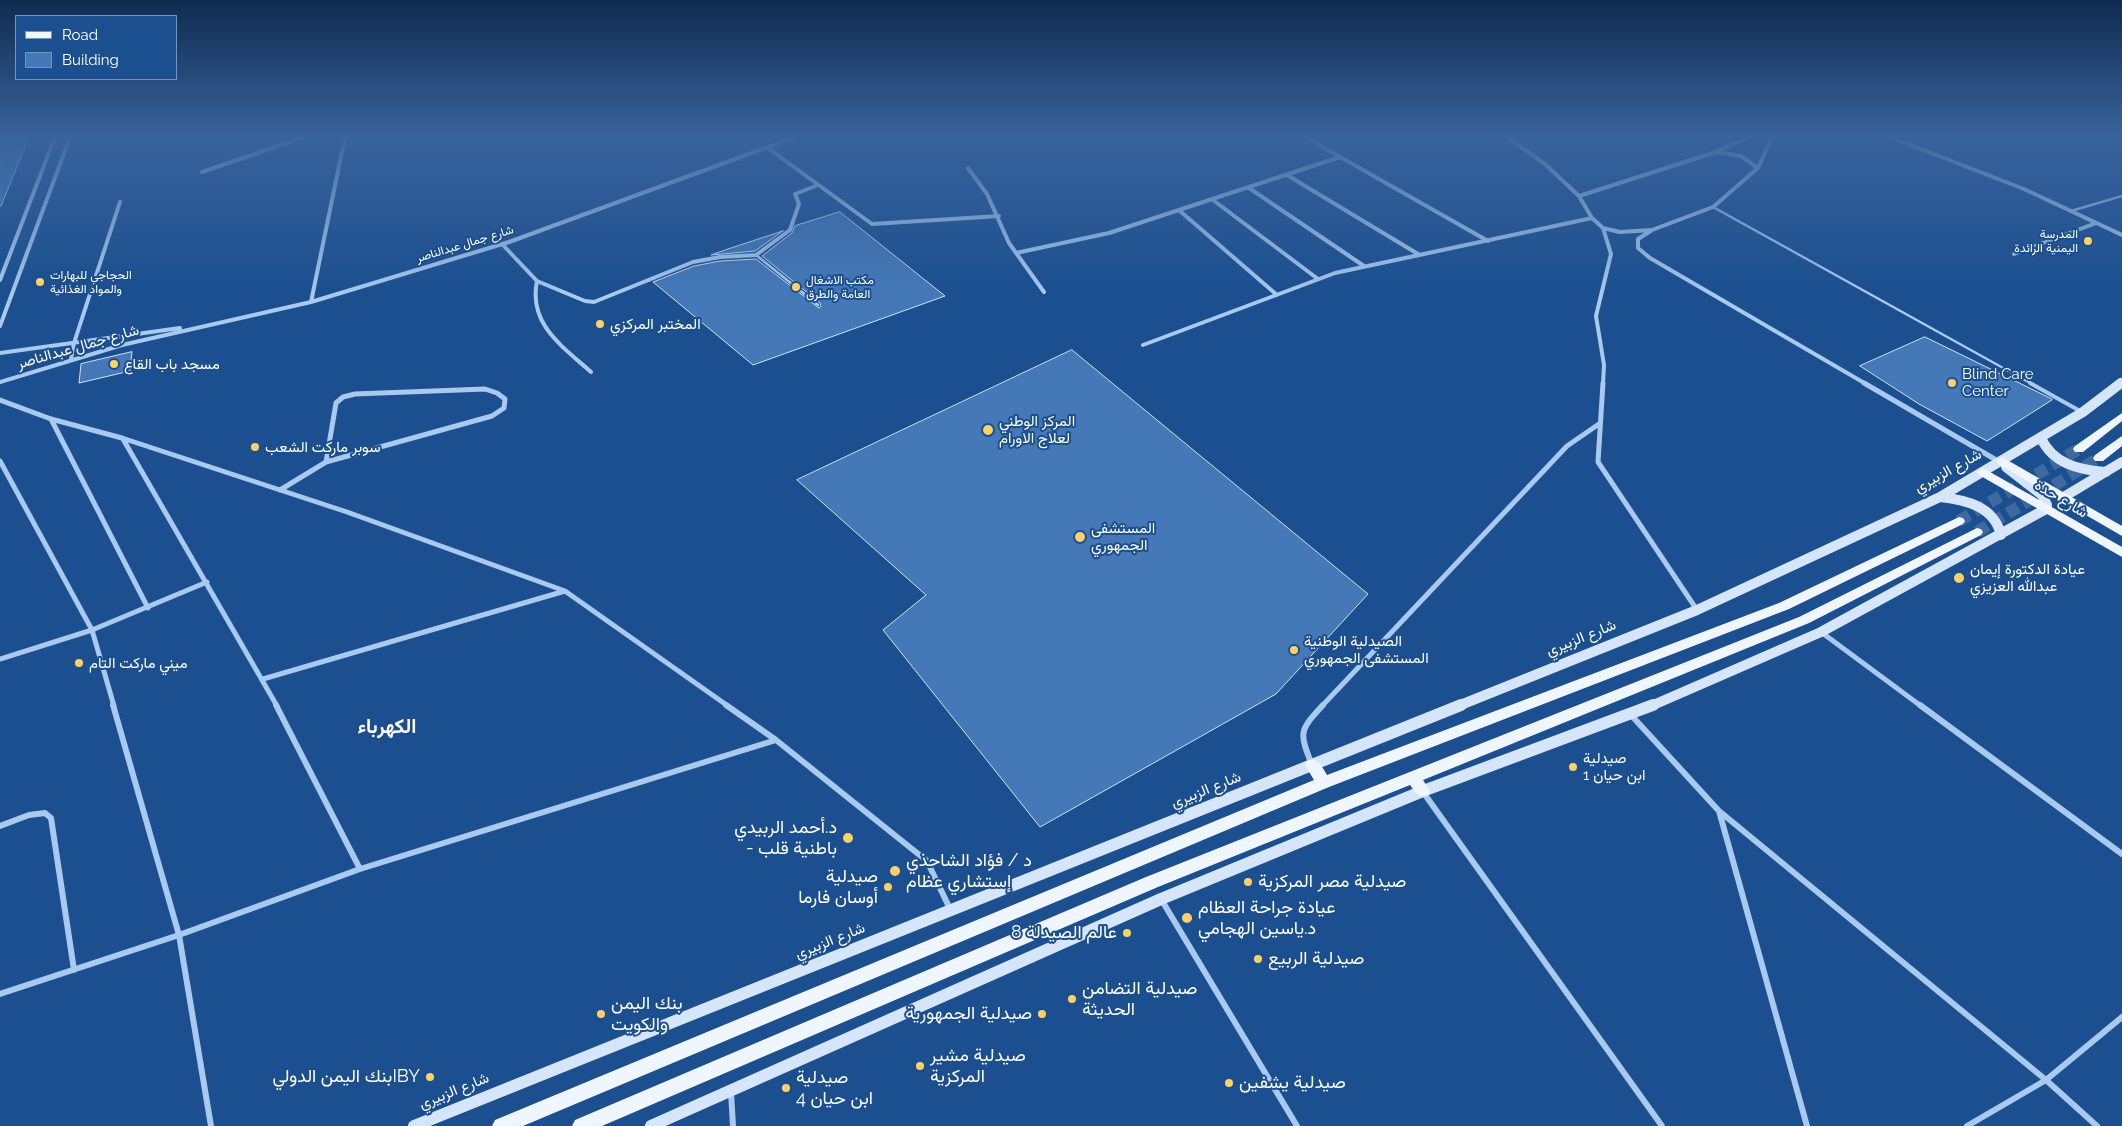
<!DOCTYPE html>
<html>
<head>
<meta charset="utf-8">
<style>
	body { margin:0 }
	#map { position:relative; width:2122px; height:1126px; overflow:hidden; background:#1b4f8f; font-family:Raleway,sans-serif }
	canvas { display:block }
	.legend { position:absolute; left:15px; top:15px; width:162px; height:65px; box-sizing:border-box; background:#1b4f8f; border:1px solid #7695bc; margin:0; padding:6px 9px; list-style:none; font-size:15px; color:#fff }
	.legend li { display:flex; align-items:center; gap:10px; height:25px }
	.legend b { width:25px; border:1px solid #7695bc }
</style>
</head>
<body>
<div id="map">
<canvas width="2122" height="1126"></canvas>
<ul class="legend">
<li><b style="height:6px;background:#f0f6ff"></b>Road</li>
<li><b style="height:14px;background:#4478b7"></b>Building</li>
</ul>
</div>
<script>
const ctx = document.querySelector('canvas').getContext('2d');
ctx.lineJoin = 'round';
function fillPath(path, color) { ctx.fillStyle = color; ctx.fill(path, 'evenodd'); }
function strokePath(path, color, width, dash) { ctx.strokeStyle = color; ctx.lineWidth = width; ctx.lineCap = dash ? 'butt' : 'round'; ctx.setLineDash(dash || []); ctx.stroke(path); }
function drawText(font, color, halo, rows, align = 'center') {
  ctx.font = font + ' Raleway,Vazirmatn,sans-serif'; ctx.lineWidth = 4; ctx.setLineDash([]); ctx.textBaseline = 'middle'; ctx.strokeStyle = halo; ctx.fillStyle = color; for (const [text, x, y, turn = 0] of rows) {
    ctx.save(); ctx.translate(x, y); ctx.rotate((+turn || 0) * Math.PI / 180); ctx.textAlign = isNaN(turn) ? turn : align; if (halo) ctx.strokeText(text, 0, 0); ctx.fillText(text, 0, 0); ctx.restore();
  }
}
const building = new Path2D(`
	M0,137H29L1,206H0Z
	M840,212L945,296L753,365L653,282L694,266L720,261L756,259L819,308L821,306L820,303L762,256L792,233L795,226Z
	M783,231L755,251L711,255L725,250Z
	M1925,337L2052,399V400L1987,441L1919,404L1860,366Z
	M1072,350L1368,594L1276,694L1040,827L883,630L926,595L797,480Z
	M132,352L130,371L79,383L81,364Z`);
fillPath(building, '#4478b7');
strokePath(building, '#cfe3fa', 1);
strokePath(new Path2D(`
	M1959,521L2079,449
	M1977,532L2099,458`), '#3d69a0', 12, [12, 6]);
strokePath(new Path2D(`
	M1713,207L2032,384
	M2071,211L2122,196
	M756,255L818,305`), '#a9c9ee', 2.5);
strokePath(new Path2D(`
	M2030,383L2080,411`), '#a9c9ee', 4);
strokePath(new Path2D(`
	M1305,137L1488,241
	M1507,137L1545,164L1579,196L1592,218L1603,228L1620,232L1652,230L1713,207L1758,168L1772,137
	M1890,137L2024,189L2122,235
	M768,148L872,224L999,216
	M1717,152L1741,156L1758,168
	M968,168L987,194L1009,243L1044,292
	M202,172L304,137
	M1287,175L1418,254
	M1249,188L1364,266
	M1579,196L1716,152L1748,137
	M1213,200L1318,279
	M1180,211L1277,295
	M1652,230L1638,239V248L1650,258L1866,384
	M502,244L537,281L585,301L594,302L693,262L720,257L756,255L790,230L799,204L795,194L818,185
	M1016,253L1109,233L1340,157
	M2014,254L2096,223
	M0,280L55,137
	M537,281C528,324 562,346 591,372
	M311,302L345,137
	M0,326L70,137
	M1143,345L1335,273L1592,218
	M0,353L180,328
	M71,359L74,343L120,202
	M0,382L122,345L311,302L509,242L795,137
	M1603,384L1604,365L1596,316L1611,254L1603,228`), '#a9c9ee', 4);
strokePath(new Path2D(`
	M1603,383L1598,462L1697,610
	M1864,383L1998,461
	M485,389L497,393L505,399L504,408L492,416L326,462L336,403L343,397L355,394Z
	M0,400L51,419L122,438L347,512L565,591L728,706
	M51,419L148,608
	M123,439L277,706
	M0,461L92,630L114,706
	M280,490L326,462
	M1821,632L1921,706
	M0,659L92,630L207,582
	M263,679L565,591
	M1322,706L1567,446L1599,424`), '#a9c9ee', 5);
strokePath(new Path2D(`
	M113,705L179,935L211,1126
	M276,705L360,869
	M726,705L776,740L927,861L951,911
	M1920,705L2122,854
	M1631,715L1719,811L2046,1080L2097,1126
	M1312,765C1299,732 1299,731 1323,705
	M1423,792L1662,1126
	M1719,811L1807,1126
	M0,826L29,815L45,813L51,818L74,970
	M1161,899L1297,1126
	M0,994L179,935L360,869L776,740
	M731,1092L733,1126
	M1967,1126L2046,1080L2122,1017`), '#a9c9ee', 6);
strokePath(new Path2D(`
	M2119,384L2122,382`), '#d6e6fa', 8);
strokePath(new Path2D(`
	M2041,438C2053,464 2079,470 2106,472
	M1940,497C1966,500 1994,506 2001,535
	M2062,498L2122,462
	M1458,706L1697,610L1940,497L2083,412L2121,383
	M1651,706L1821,632L2046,509L2047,505L2042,495L2006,467`), '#d6e6fa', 10);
strokePath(new Path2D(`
	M414,1126L1461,705
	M651,1126L1161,899L1423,791L1653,705`), '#d6e6fa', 12);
fillPath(new Path2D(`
	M2122,413V421L2083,452H2075L2073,449L2075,446Z
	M2122,436V446L2103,461H2095L2093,458L2095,455Z
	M2002,457L2122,526V536L1998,464L1996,461Z
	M1983,468L2122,547V557L1979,475L1977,472Z
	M1959,517L1963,518L1965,521L1963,524L1789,609L1329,787L523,1126H492L495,1120L1314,780L1305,765L1307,761C1318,757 1322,767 1327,775L1779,603Z
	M1977,528L1981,529L1983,532L1981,535L1809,623L1423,780L1430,791L1428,795C1418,799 1415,792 1410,785L1158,887L602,1126H572L575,1120L1146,877L1799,617Z`), '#f0f6ff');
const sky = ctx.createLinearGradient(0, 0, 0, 295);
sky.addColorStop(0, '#0f2b4f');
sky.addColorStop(0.46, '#39639b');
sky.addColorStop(1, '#39639b00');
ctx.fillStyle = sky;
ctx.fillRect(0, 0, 2122, 295);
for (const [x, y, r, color] of [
	[2088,241,5,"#ffd166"],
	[40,282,5,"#ffd166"],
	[796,287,5,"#ffd166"],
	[600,324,5,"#ffd166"],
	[114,364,5,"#ffd166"],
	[1952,383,5,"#ffd166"],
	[988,430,6,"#ffd166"],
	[255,447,5,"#ffd166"],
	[1080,537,6,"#ffd166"],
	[1959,578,6,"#ffd166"],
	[1294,650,5,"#ffd166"],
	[79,663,5,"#ffd166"],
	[1573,767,5,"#ffd166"],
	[848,838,6,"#ffd166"],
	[895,871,6,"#ffd166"],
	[1248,882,5,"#ffd166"],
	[888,887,5,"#ffd166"],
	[1187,918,6,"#ffd166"],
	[1127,933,5,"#ffd166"],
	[1258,959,5,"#ffd166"],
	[1072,999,5,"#ffd166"],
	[601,1014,5,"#ffd166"],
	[1042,1014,5,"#ffd166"],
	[920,1066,5,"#ffd166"],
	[430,1077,5,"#ffd166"],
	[1229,1083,5,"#ffd166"],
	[786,1088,5,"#ffd166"]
]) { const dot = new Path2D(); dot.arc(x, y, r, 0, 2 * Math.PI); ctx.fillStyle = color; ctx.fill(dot); strokePath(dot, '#1b4f8f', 2); }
drawText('12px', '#fff', '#1b4f8f', [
	["المدرسة",2078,234,"right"],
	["اليمنية الرائدة",2078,248,"right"],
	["الحجاجي للبهارات",50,275],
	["والمواد الغذائية",50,289],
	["مكتب الاشغال",806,280],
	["العامة والطرق",806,294]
], 'left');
drawText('12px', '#fff', '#1b4f8f', [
	["شارع جمال عبدالناصر",465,244,-17]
]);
drawText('15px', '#fff', '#1b4f8f', [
	["المختبر المركزي",610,324],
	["مسجد باب القاع",124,364],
	["Blind Care",1962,374],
	["Center",1962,391],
	["المركز الوطني",999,421],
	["لعلاج الاورام",999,438],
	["سوبر ماركت الشعب",265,447],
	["المستشفى",1091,528],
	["الجمهوري",1091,545],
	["عيادة الدكتورة إيمان",1970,569],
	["عبدالله العزيزي",1970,586],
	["الصيدلية الوطنية",1304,641],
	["المستشفى الجمهوري",1304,658],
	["ميني ماركت التام",89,663],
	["صيدلية",1583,758],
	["ابن حيان 1",1583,775]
], 'left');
drawText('15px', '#fff', '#1b4f8f', [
	["شارع جمال عبدالناصر",78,347,-16],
	["شارع الزبيري",1948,471,-29],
	["شارع حدة",2061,499,31],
	["شارع الزبيري",1581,638,-22],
	["شارع الزبيري",1206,790,-22],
	["شارع الزبيري",830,941,-22],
	["شارع الزبيري",454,1091,-22]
]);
drawText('18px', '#fff', '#1b4f8f', [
	["د.أحمد الربيدي",837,828,"right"],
	["- باطنية قلب",837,849,"right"],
	["د / فؤاد الشاحذي",906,861],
	["إستشاري عظام",906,882],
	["صيدلية",878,877,"right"],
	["أوسان فارما",878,898,"right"],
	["صيدلية مصر المركزية",1258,882],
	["عيادة جراحة العظام",1198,908],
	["د.ياسين الهجامي",1198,929],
	["عالم الصيدلة 8",1117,933,"right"],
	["صيدلية الربيع",1268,959],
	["صيدلية التضامن",1082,989],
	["الحديثة",1082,1010],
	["بنك اليمن",611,1004],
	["والكويت",611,1025],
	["صيدلية الجمهورية",1032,1014,"right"],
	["صيدلية مشير",930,1056],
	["المركزية",930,1077],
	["بنك اليمن الدوليIBY",420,1077,"right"],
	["صيدلية",796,1078],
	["ابن حيان 4",796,1099],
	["صيدلية يشفين",1239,1083]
], 'left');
drawText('bold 20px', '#fff', '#1b4f8f', [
	["الكهرباء",387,727]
]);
</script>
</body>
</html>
